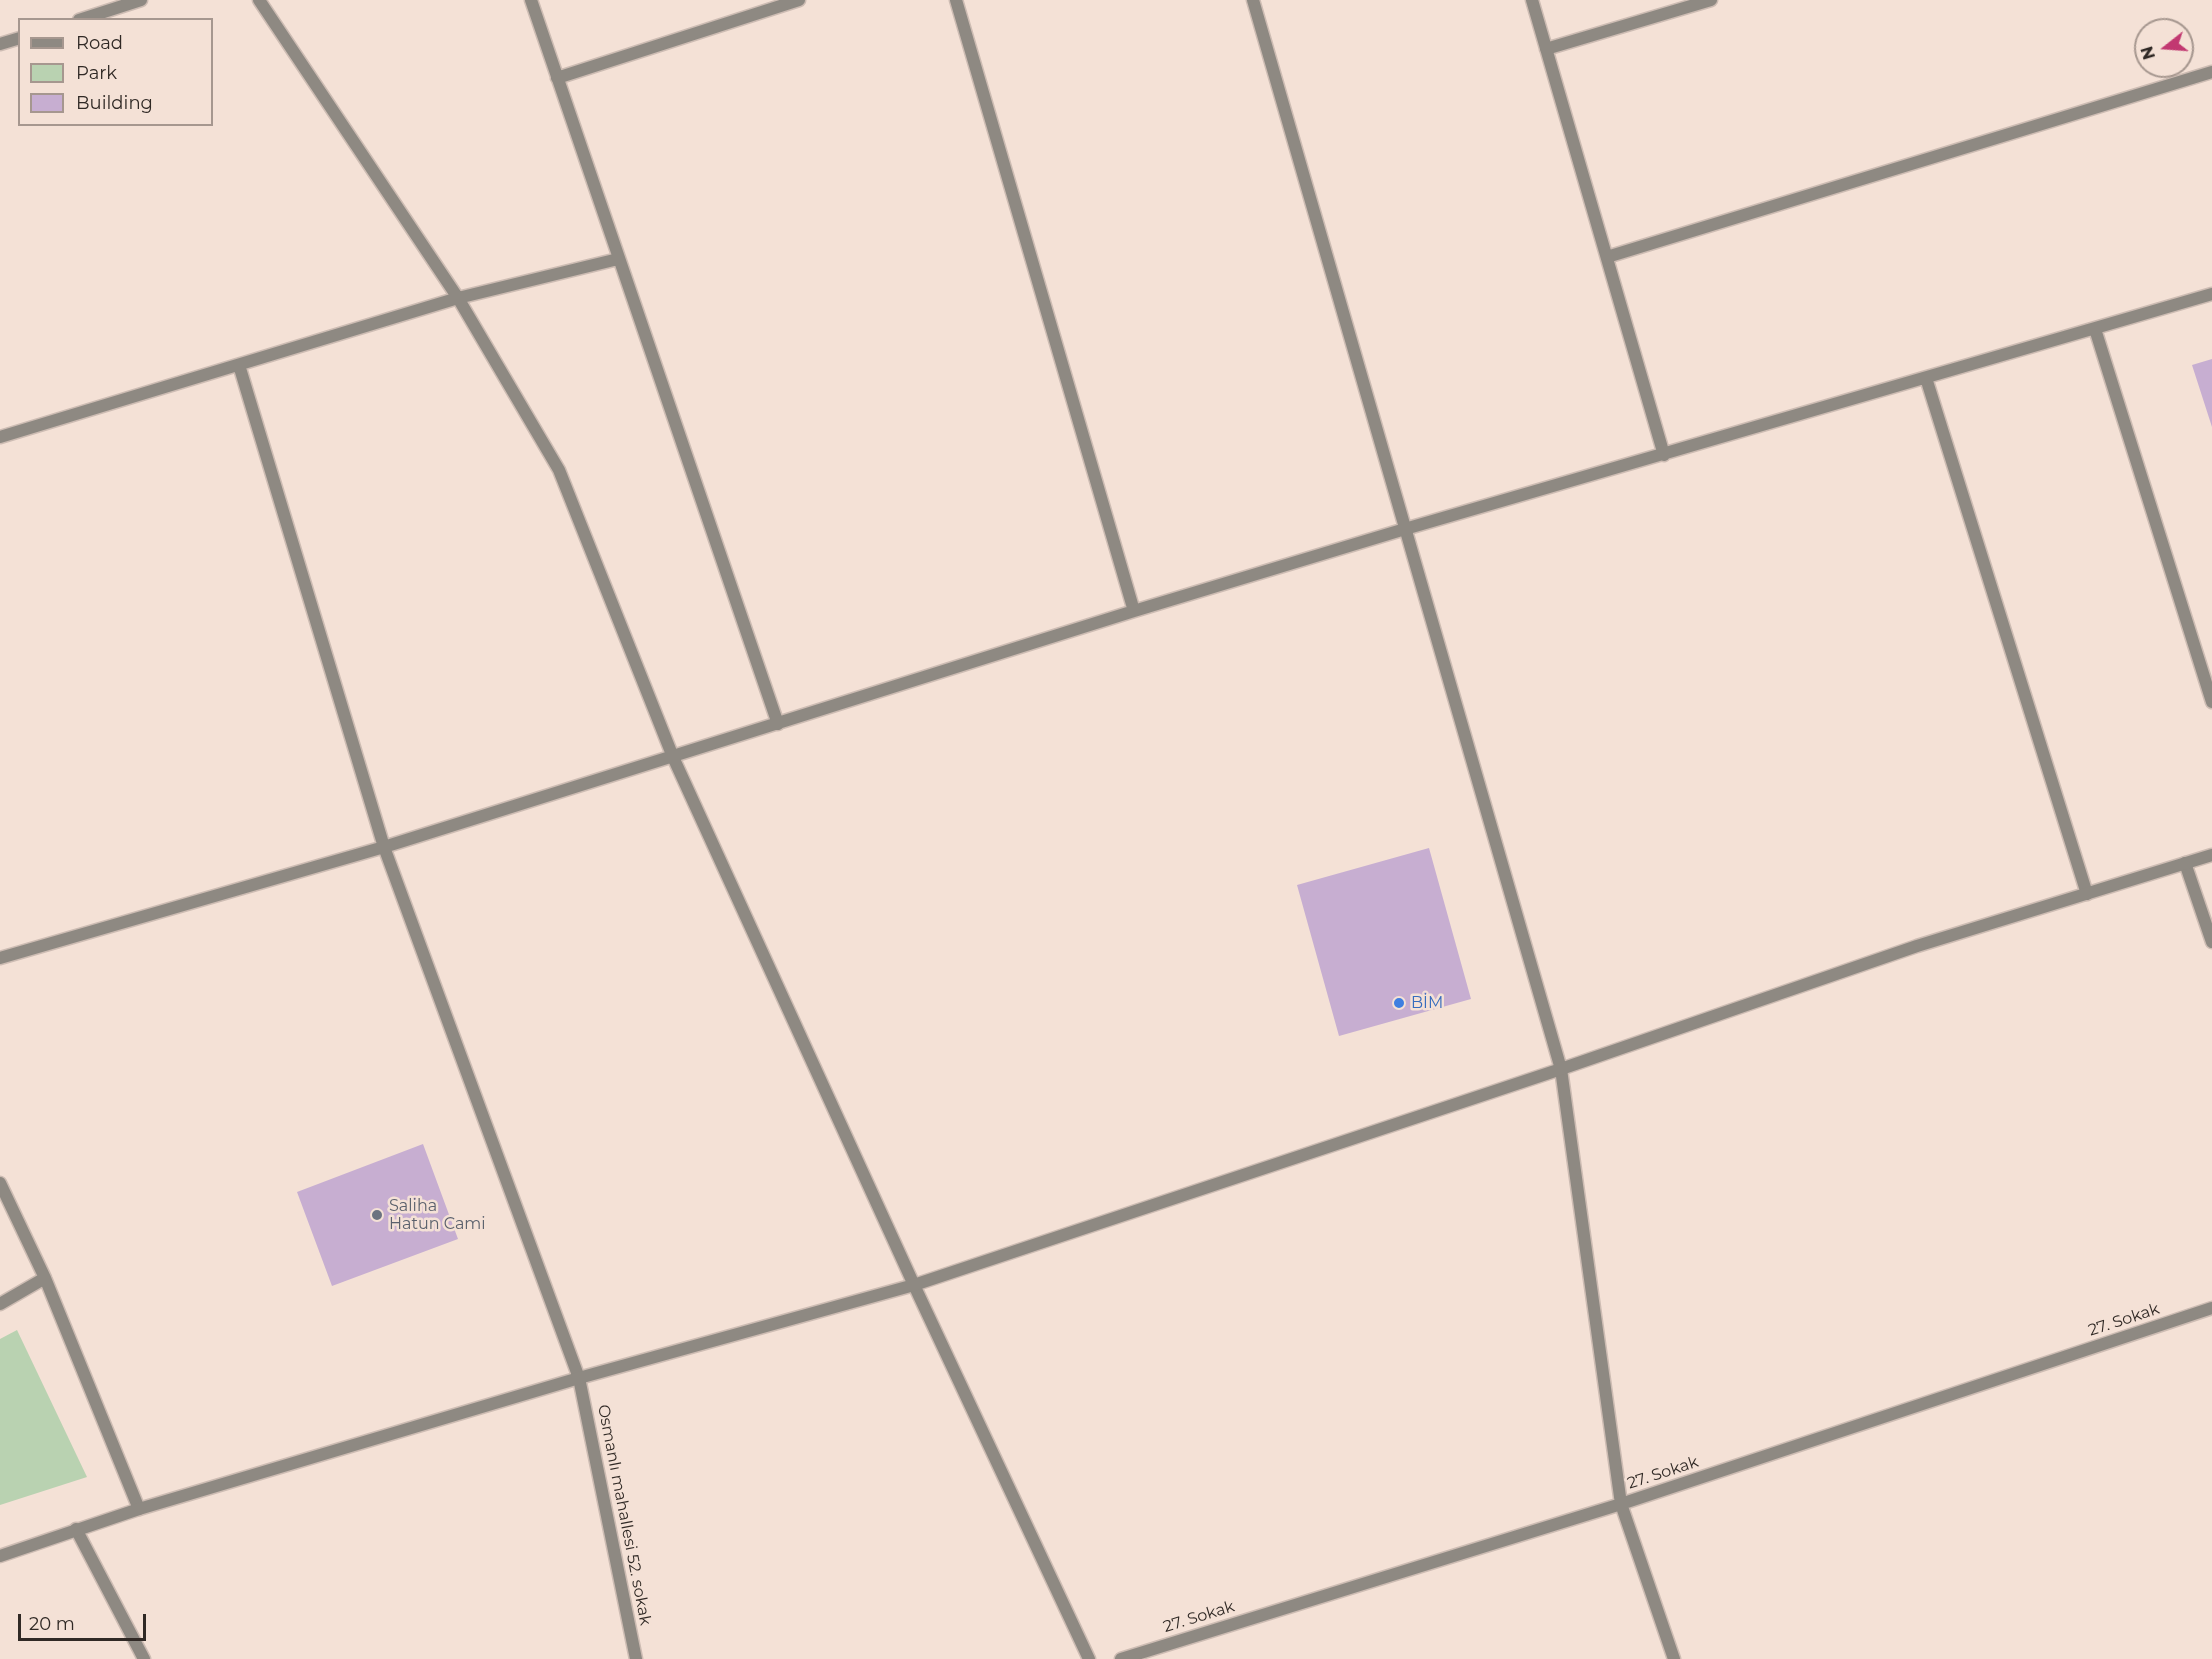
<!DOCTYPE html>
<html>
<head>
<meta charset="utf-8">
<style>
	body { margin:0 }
	#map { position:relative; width:2212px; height:1659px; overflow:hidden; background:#f4e1d6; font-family:Montserrat,sans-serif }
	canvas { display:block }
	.legend { position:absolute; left:18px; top:18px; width:195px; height:108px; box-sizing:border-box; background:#f4e1d6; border:2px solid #a6978f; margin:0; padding:8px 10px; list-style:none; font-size:18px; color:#302925 }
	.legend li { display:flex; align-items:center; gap:12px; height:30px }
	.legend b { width:30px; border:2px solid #a6978f }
	.north { position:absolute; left:2134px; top:18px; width:60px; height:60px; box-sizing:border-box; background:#f4e1d6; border:2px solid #a6978f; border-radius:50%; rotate:253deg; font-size:16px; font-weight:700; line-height:24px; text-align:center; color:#302925 }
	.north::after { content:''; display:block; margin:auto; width:21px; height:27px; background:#c23871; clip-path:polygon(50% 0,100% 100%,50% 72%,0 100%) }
	.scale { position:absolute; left:18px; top:1614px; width:128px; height:27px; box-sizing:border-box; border:3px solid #302925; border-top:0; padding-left:8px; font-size:18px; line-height:21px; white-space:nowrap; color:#302925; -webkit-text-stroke:4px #f4e1d6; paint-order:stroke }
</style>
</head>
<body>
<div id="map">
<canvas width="2212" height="1659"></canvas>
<ul class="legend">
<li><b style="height:8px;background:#8e8982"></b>Road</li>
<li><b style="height:16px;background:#b9d2b1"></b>Park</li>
<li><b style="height:16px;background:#c7aed1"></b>Building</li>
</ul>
<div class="north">N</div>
<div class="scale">20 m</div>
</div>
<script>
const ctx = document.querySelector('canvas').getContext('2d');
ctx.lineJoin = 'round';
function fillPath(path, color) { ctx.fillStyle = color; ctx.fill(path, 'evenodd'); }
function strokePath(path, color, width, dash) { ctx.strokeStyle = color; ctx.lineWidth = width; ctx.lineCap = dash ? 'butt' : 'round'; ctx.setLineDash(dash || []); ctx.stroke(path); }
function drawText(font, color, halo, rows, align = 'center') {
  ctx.font = font + ' Montserrat,sans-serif'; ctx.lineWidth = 5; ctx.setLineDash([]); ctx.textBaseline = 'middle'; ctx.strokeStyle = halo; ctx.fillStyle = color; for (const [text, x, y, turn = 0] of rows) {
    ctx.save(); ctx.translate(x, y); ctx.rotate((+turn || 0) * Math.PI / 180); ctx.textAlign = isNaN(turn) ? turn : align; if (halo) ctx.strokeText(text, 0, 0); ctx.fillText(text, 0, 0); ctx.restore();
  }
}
fillPath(new Path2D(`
	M17,1330L87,1477L0,1505V1339Z`), '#b9d2b1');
fillPath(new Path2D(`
	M2212,359V427L2192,365Z
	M1429,848L1471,999L1339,1036L1297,885Z
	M423,1144L458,1239L332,1286L297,1192Z`), '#c7aed1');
const minor = new Path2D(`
	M259,0L458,298L559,470L673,757L914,1285L1089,1659
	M531,0L778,724
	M956,0L1134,611
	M1253,0L1561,1069L1621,1504L1674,1659
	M1532,0L1664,455
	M79,20L141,0
	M0,44L20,38
	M1546,49L1711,0
	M557,78L799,0
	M1607,257L2212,72
	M2095,329L2212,702
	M239,365L384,847L579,1378L636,1659
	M1926,378L2087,894
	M0,437L458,298L618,259
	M2185,863L2212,942
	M0,958L384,847L1134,611L1405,529L2212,294
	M0,1183L45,1278L139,1509
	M0,1304L45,1278
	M76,1529L144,1659
	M1121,1659L1621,1504L2212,1308`);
const tertiary = new Path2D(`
	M0,1556L139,1509L579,1378L914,1285L1561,1069L1917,946L2212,855`);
strokePath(minor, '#cdbcb3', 15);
strokePath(tertiary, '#cdbcb3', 15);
strokePath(minor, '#8e8982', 12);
strokePath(tertiary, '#8e8982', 12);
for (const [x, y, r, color] of [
	[1399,1003,6,"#3f7fe0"],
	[377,1215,6,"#6b7280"]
]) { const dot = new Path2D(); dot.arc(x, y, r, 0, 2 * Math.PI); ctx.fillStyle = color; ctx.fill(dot); strokePath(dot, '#f4e1d6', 2); }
drawText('16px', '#366cbe', '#f4e1d6', [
	["BİM",1411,1003]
], 'left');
drawText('16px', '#5b616d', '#f4e1d6', [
	["Saliha",389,1206],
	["Hatun Cami",389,1224]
], 'left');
drawText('16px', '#302925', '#f4e1d6', [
	["27. Sokak",2124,1320,-18],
	["27. Sokak",1663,1473,-18],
	["Osmanlı mahallesi 52. sokak",624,1515,79],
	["27. Sokak",1199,1617,-17]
]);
</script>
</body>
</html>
